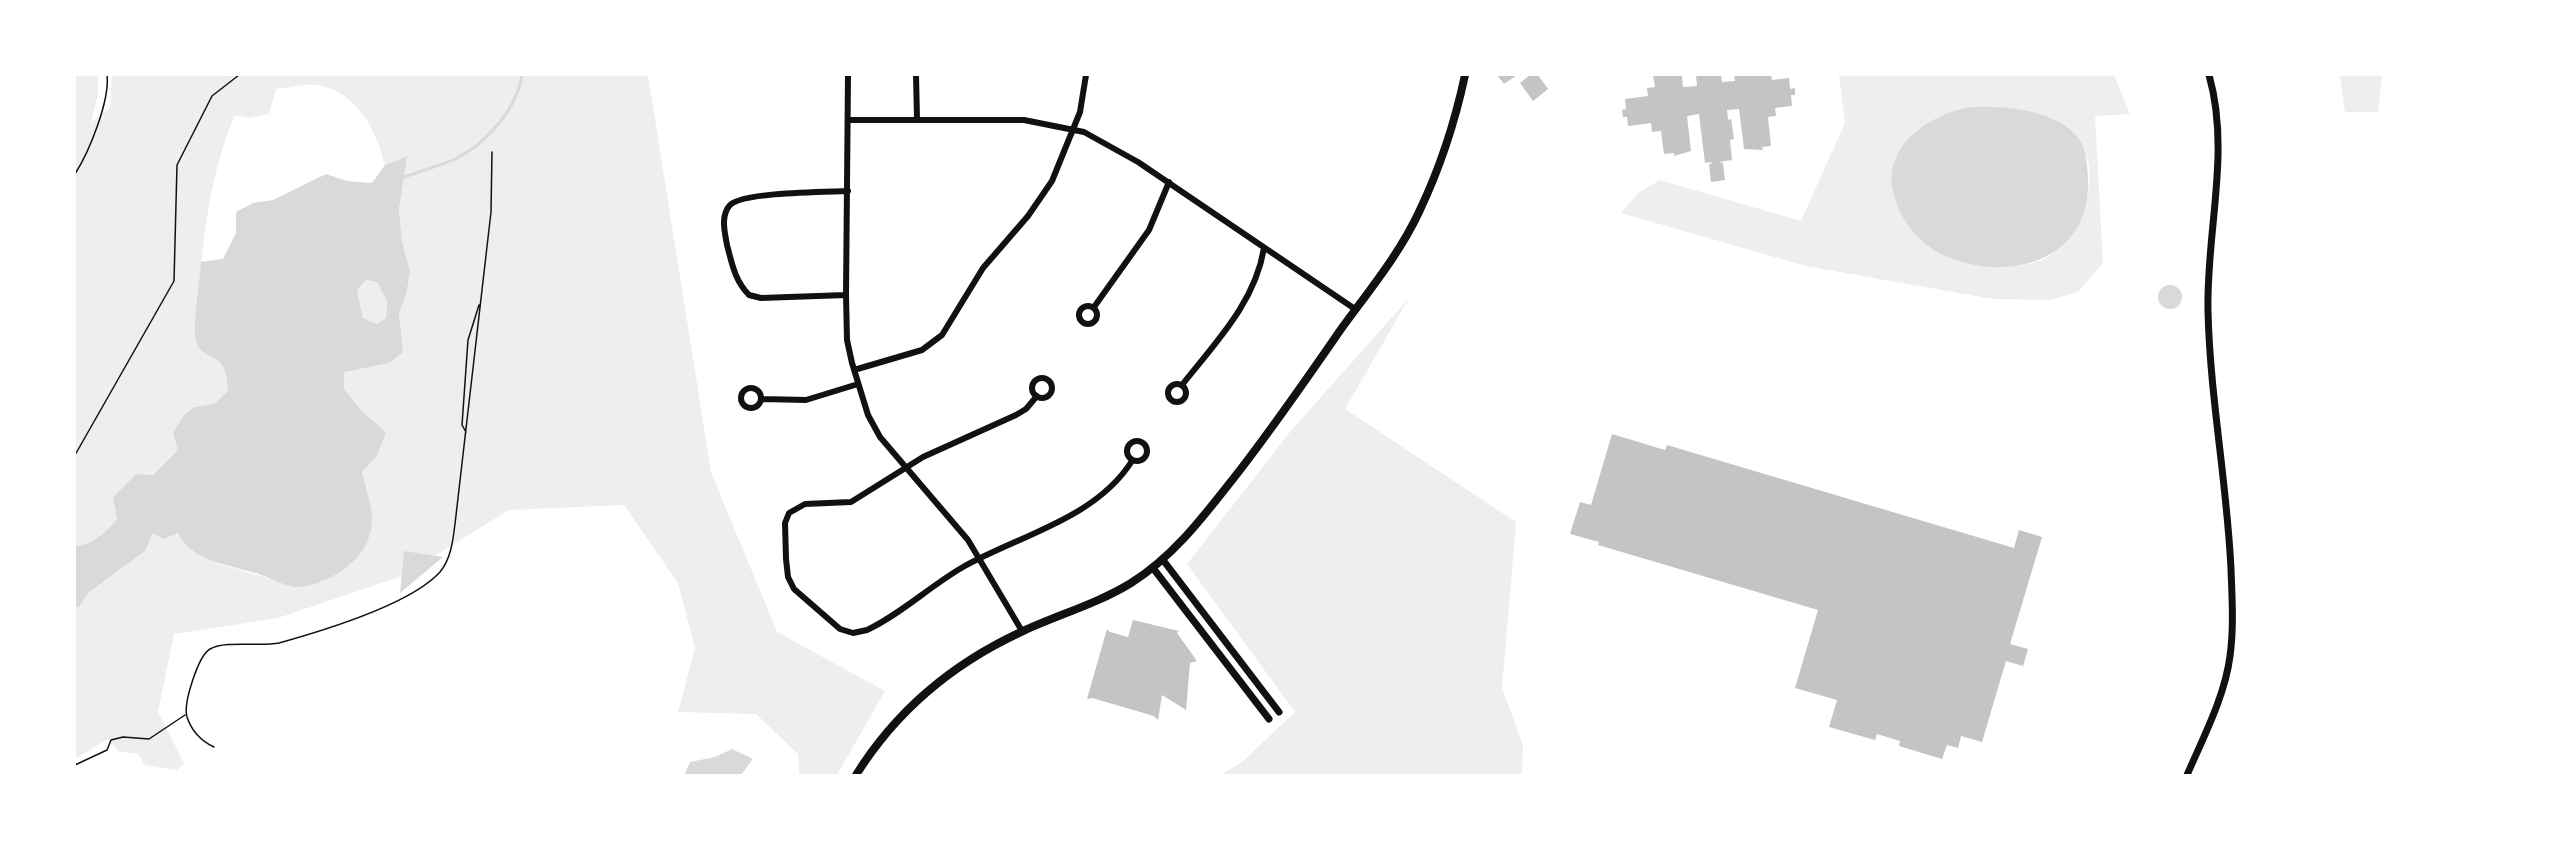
<!DOCTYPE html>
<html>
<head>
<meta charset="utf-8">
<style>
	body { margin:0 }
	#map { position:relative; width:2563px; height:850px; overflow:hidden; background:#fff; font-family:Jost,sans-serif }
	canvas { display:block }
	.frame { position:absolute; inset:0; border:76px solid #fff; pointer-events:none }
</style>
</head>
<body>
<div id="map">
<canvas width="2563" height="850"></canvas>
<div class="frame"></div>
</div>
<script>
const ctx = document.querySelector('canvas').getContext('2d');
ctx.lineJoin = 'round';
function fillPath(path, color) { ctx.fillStyle = color; ctx.fill(path, 'evenodd'); }
function strokePath(path, color, width, dash) { ctx.strokeStyle = color; ctx.lineWidth = width; ctx.lineCap = dash ? 'butt' : 'round'; ctx.setLineDash(dash || []); ctx.stroke(path); }
fillPath(new Path2D(`
	M75,75H98V95L91,122L110,108L112,75H648L711,472L777,632L885,691L837,775H799L798,754L756,714L678,712L695,648L678,583L624,505L509,510L402,576L278,618L174,634L158,712L184,763L177,770L145,765L138,754L118,751L108,739L75,759V607L80,605L88,593L145,551L153,532L178,533L219,564L298,587L324,579L351,564L372,521L362,472L377,456L386,432L361,410L343,389L344,371L361,369L403,352L399,312L406,296L410,272L402,241L399,209L406,156L385,165C376,130 357,91 317,85C305,83 288,88 276,89L269,114L248,118L235,115C210,174 203,236 198,300C197,312 193,330 196,341C205,366 227,347 228,391L214,404L194,407L178,450L153,475L136,474L113,497L117,519C109,530 90,547 75,546Z
	M1839,75H2114L2130,114L2095,116L2103,263L2078,292L2050,300L1993,299L1806,266L1621,213L1638,193L1660,180L1801,221L1845,123ZM1985,107C2005,108 2029,109 2048,118C2054,121 2083,150 2086,156C2100,187 2072,245 2044,259C2022,269 2000,267 1977,264C1933,258 1914,238 1896,200L1912,135C1936,116 1955,108 1985,107Z
	M2340,75H2382L2378,112H2345Z
	M366,280L377,282L387,301L386,318L377,324L363,318L357,290Z
	M1409,298L1345,409L1516,522L1502,688L1523,745L1522,775H1220L1241,763L1295,712L1187,564L1290,432Z`), '#eee');
fillPath(new Path2D(`
	M1971,107C2005,106 2050,109 2075,134C2086,145 2087,162 2088,177C2092,260 2011,284 1945,256C1918,244 1896,215 1892,186C1887,141 1934,113 1971,107Z
	M407,156L399,209L402,241L410,272L406,296L399,312L403,352L389,363L344,372V389L361,410L386,432L377,456L362,472C365,487 373,507 372,522C370,557 334,583 299,587C286,588 266,575 252,572C226,565 190,559 178,533L163,539L153,533L145,551L88,593L80,606L75,607V546C90,547 109,530 117,519L113,497L136,474L153,475L178,450L173,433L184,415L194,407L214,404L228,391C227,347 204,365 196,341C192,327 200,279 201,262L223,259L236,233V212L253,203L273,200L326,174L347,181L372,183L385,165ZM366,280L377,282L387,301L386,318L377,324L363,318L357,290Z
	M2158 297a12 12 0 1 1 24 0a12 12 0 1 1-24 0Z
	M404,551L443,557L400,593Z
	M732,749L753,759L741,775H684L690,762L715,757Z`), '#d9d9d9');
strokePath(new Path2D(`
	M404,177C421,171 440,166 457,158C487,143 517,108 522,75`), '#d9d9d9', 3);
fillPath(new Path2D(`
	M1497,75H1517L1504,84Z
	M1530,75H1538L1548,89L1533,101L1520,83Z
	M1653,75H1682L1683,87L1697,86L1696,75H1721L1722,82L1735,81L1734,75H1771L1772,80L1789,78L1790,89L1795,88V95H1791L1792,106L1775,108L1776,116L1768,117L1771,146L1762,147L1763,150L1744,149L1739,109L1727,110L1728,120L1731,119L1734,139L1730,140L1732,160L1719,162L1723,163L1725,180L1711,182L1709,165L1713,162L1705,163L1699,114L1687,116L1691,151L1674,156V153L1664,154L1661,131L1652,132L1651,123L1628,126L1627,117H1623L1622,110L1626,109L1625,99L1648,96L1647,88L1655,87Z
	M1612,434L1665,450L1667,445L2014,548L2019,530L2042,537L2010,644L2028,649L2023,666L2006,661L1982,742L1961,736L1958,748L1947,745L1942,759L1899,746L1900,741L1877,734L1875,740L1829,727L1837,700L1795,688L1818,610L1598,545L1599,542L1570,534L1580,502L1591,505Z
	M1133,620L1179,631L1177,633L1197,661L1190,663L1186,710L1162,695L1158,720L1154,716L1092,698L1087,699L1107,629L1110,632L1128,637Z`), '#c4c4c4');
strokePath(new Path2D(`
	M75,174C89,152 110,101 107,75
	M466,432L462,425L468,340L479,305
	M75,455L174,281L177,165L212,96L239,75
	M214,747C201,741 192,732 187,717C183,704 198,656 210,649C226,640 260,647 279,643C322,631 410,605 440,572C451,559 453,540 455,524L491,212L492,152
	M75,765L107,750L111,740L123,737L149,739L185,715`), '#111', 1.5);
strokePath(new Path2D(`
	M848,75L846,295L847,340L852,363L868,415L880,437L968,540L1022,631
	M916,75L917,119
	M849,120H1024L1084,132L1138,162L1355,309
	M846,295L761,298L749,295C735,281 732,264 727,245C725,233 720,216 730,205C743,192 825,192 848,191
	M1079 315a9 9 0 1 1 18 0a9 9 0 1 1-18 0Z
	M1094,307L1149,230L1169,182
	M854,370L922,350L942,335L983,268L1028,216L1052,181L1080,112L1086,75
	M1032 388a10 10 0 1 1 20 0a10 10 0 1 1-20 0Z
	M1168 393a9 9 0 1 1 18 0a9 9 0 1 1-18 0Z
	M1182,385C1215,343 1255,303 1264,248
	M741 398a10 10 0 1 1 20 0a10 10 0 1 1-20 0Z
	M1037,396L1026,409L1016,415L923,457L851,502L805,504L789,513L785,523L786,559L788,577L794,589L840,629L853,633L867,630C901,614 930,586 963,567C1020,535 1095,519 1132,461
	M761,399L806,400L858,384
	M1127 451a10 10 0 1 1 20 0a10 10 0 1 1-20 0Z`), '#111', 6);
strokePath(new Path2D(`
	M1163,560L1279,712
	M1153,568L1269,719
	M2187,775C2203,738 2225,696 2230,656C2234,627 2232,598 2231,569C2227,483 2210,397 2208,311C2206,232 2231,152 2209,75`), '#111', 7);
strokePath(new Path2D(`
	M856,775C896,711 952,664 1021,632C1057,615 1097,604 1131,583C1171,558 1200,521 1229,484C1268,435 1303,384 1339,332C1367,293 1399,255 1419,212C1440,168 1455,122 1465,75`), '#111', 8);
</script>
</body>
</html>
